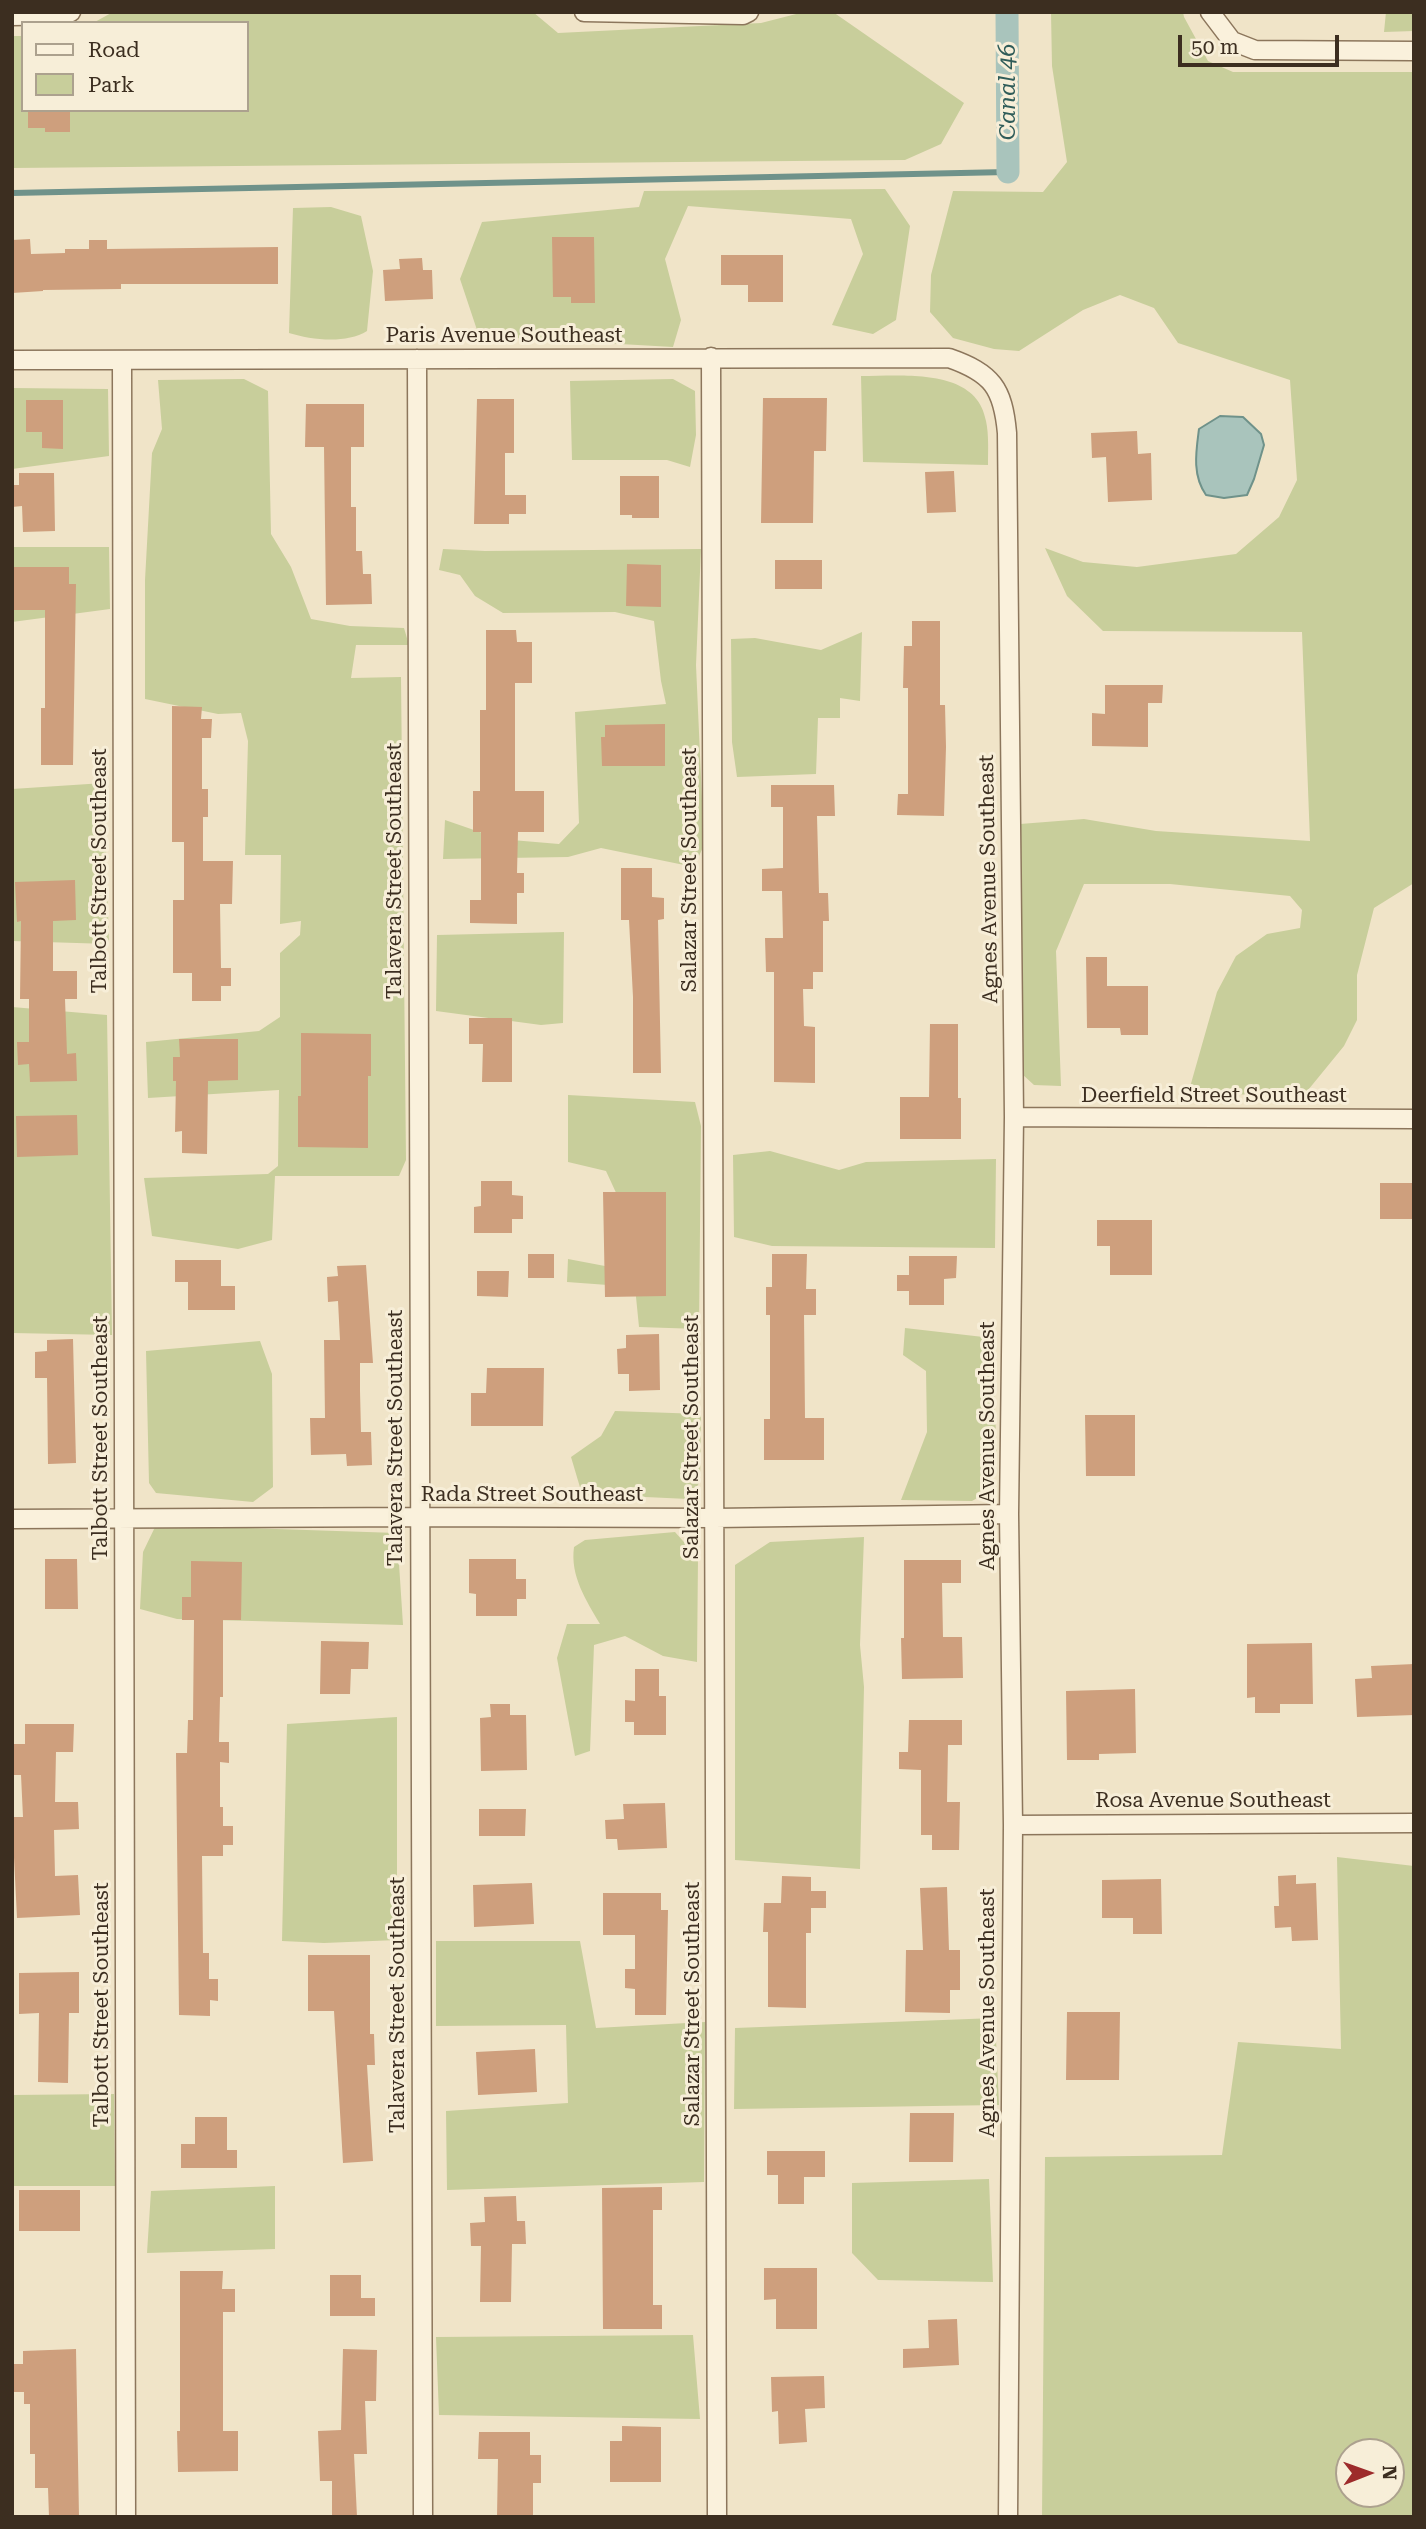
<!DOCTYPE html>
<html>
<head>
<meta charset="utf-8">
<style>
	body { margin:0 }
	#map { position:relative; width:1426px; height:2529px; overflow:hidden; background:#f0e4c8; font-family:"Roboto Serif",serif }
	canvas { display:block }
	.frame { position:absolute; inset:0; border:14px solid #3c2e20; pointer-events:none }
	.legend { position:absolute; left:21px; top:21px; width:228px; height:91px; box-sizing:border-box; background:#f7eed8; border:2px solid #aca18e; margin:0; padding:9px 12px; list-style:none; font-size:21px; color:#3c2e20 }
	.legend li { display:flex; align-items:center; gap:14px; height:35px }
	.legend b { width:35px; border:2px solid #aca18e }
	.north { position:absolute; left:1335px; top:2438px; width:70px; height:70px; box-sizing:border-box; background:#f7eed8; border:2px solid #aca18e; border-radius:50%; rotate:89deg; font-size:19px; font-weight:700; line-height:28px; text-align:center; color:#3c2e20 }
	.north::after { content:''; display:block; margin:auto; width:24px; height:32px; background:#9d2b2b; clip-path:polygon(50% 0,100% 100%,50% 72%,0 100%) }
	.scale { position:absolute; left:1178px; top:35px; width:161px; height:32px; box-sizing:border-box; border:4px solid #3c2e20; border-top:0; padding-left:9px; font-size:21px; line-height:24px; white-space:nowrap; color:#3c2e20; -webkit-text-stroke:5px #f7eed8; paint-order:stroke }
</style>
</head>
<body>
<div id="map">
<canvas width="1426" height="2529"></canvas>
<div class="frame"></div>
<ul class="legend">
<li><b style="height:9px;background:#faf1dc"></b>Road</li>
<li><b style="height:19px;background:#c8ce9b"></b>Park</li>
</ul>
<div class="north">N</div>
<div class="scale">50 m</div>
</div>
<script>
const ctx = document.querySelector('canvas').getContext('2d');
ctx.lineJoin = 'round';
function fillPath(path, color) { ctx.fillStyle = color; ctx.fill(path, 'evenodd'); }
function strokePath(path, color, width, dash) { ctx.strokeStyle = color; ctx.lineWidth = width; ctx.lineCap = dash ? 'butt' : 'round'; ctx.setLineDash(dash || []); ctx.stroke(path); }
function drawText(font, color, halo, rows, align = 'center') {
  ctx.font = font + ' "Roboto Serif",serif'; ctx.lineWidth = 6; ctx.setLineDash([]); ctx.textBaseline = 'middle'; ctx.strokeStyle = halo; ctx.fillStyle = color; for (const [text, x, y, turn = 0] of rows) {
    ctx.save(); ctx.translate(x, y); ctx.rotate((+turn || 0) * Math.PI / 180); ctx.textAlign = isNaN(turn) ? turn : align; if (halo) ctx.strokeText(text, 0, 0); ctx.fillText(text, 0, 0); ctx.restore();
  }
}
fillPath(new Path2D(`
	M113,12H533L558,33L761,23L804,12H833L964,103L941,144L905,160L12,168V36H23V110H247V23H93Z
	M1051,12H1183L1184,17L1208,61L1233,72H1414V883L1374,908L1357,975V1020L1344,1046L1304,1095L1188,1094L1217,992L1236,956L1267,934L1300,928L1302,910L1290,896L1170,884H1084L1056,951L1061,1086L1034,1085L1022,1074L1020,824L1084,819L1156,831L1310,841L1302,632L1103,631L1067,596L1045,548L1083,562L1137,567L1236,554L1279,517L1297,480L1290,380L1178,343L1154,308L1120,295L1083,310L1019,351L994,349L953,338L930,312L931,275L953,191L1043,192L1067,162L1052,66Z
	M1386,12H1414V31L1384,32Z
	M885,189L910,226L896,320L873,334L832,325L863,254L851,219L688,206L665,259L681,320L673,347L479,336L460,279L482,222L639,207L644,191Z
	M331,207L361,216L373,271L367,331C346,344 312,340 289,333L293,208Z
	M861,376C902,376 977,367 986,421C989,435 988,451 988,465L863,462Z
	M244,379L268,391L271,534L291,567L311,619L350,626L404,628L409,645H356L351,678L401,677L406,1160L399,1176H275L272,1240L238,1249L152,1236L144,1178L268,1174L278,1166L279,1090L148,1098L146,1042L259,1031L280,1017V953L300,935L301,921L280,924L281,855H245L248,741L241,713L218,714L145,699V580L152,453L162,429L158,380Z
	M673,379L695,391L696,435L690,467L667,460H572L570,381Z
	M12,388L108,389L109,456L12,469Z
	M12,547H109L110,609L12,622Z
	M443,549L485,551L701,549L696,665L704,845L694,867L601,848L568,857L443,859L445,820L500,839L559,844L579,823L575,712L666,704L661,681L654,621L615,612L503,613L475,596L460,575L439,570Z
	M862,632L860,701L840,698V718H818L816,774L737,777L732,742L731,639L755,638L821,650Z
	M104,783L109,944L12,941V789Z
	M564,932L563,1023L541,1025L436,1011L437,935Z
	M12,1007L107,1015L112,1335L12,1333Z
	M568,1095L695,1102L701,1126L699,1329L639,1327L635,1287L567,1282L568,1259L626,1270L636,1236L606,1171L568,1162Z
	M770,1151L839,1170L866,1162L996,1159L995,1248L772,1246L734,1237L733,1155Z
	M905,1328L992,1338L997,1459L986,1493L972,1501L901,1500L927,1432L926,1371L903,1355Z
	M260,1341L272,1374L273,1487L253,1502L156,1493L149,1483L146,1351Z
	M615,1411L701,1414L700,1482L688,1499L582,1494L571,1457L601,1436Z
	M156,1525L397,1533L403,1625L177,1619L140,1609L143,1552Z
	M675,1532L698,1558L697,1662L663,1656L625,1636L594,1645L590,1751L575,1756L557,1658L567,1624H600C586,1600 570,1576 574,1547L585,1540Z
	M864,1537L860,1645L864,1687L860,1869L735,1860V1565L770,1542Z
	M397,1717V1940L324,1943L282,1941L287,1724Z
	M1337,1857L1414,1866V2517H1042L1045,2157L1222,2155L1238,2042L1341,2049ZM1349,2452H1391V2494H1349Z
	M436,1941H580L596,2028L705,2022L704,2182L447,2190L446,2111L568,2103L566,2025L436,2026Z
	M995,2018L999,2105L734,2109L735,2028Z
	M114,2094L115,2186H12V2095Z
	M989,2179L993,2282L878,2280L852,2253V2183Z
	M275,2186V2249L147,2253L151,2191Z
	M693,2335L700,2419L439,2415L436,2337Z`), '#c8ce9b');
const water = new Path2D(`
	M1220,416L1243,417L1261,434L1264,445L1254,479L1247,495L1224,498L1206,495C1192,475 1196,452 1199,429Z`);
fillPath(water, '#a9c4bc');
strokePath(water, '#6f928a', 2);
strokePath(new Path2D(`
	M12,193L1008,172`), '#6f928a', 6);
strokePath(new Path2D(`
	M1007,12L1008,172`), '#a9c4bc', 23);
fillPath(new Path2D(`
	M28,110H70V132H45V128H28Z
	M552,237H594L595,303H571V297H553Z
	M30,239L31,254L65,253V249H89V240H107V249L278,247V284H121V289L43,290V291L12,293V240Z
	M721,255H783V302H748V285H721Z
	M422,258L423,270H432L433,299L385,301L383,270L400,269L399,259Z
	M763,398H827L826,451H814L813,523H761Z
	M477,399H514V453H505V495H526V514H509V524H474Z
	M26,400H63V449L42,448V432H26Z
	M306,404H364V447H351V507H356V551H362L363,574H371L372,604L326,605L324,447H305Z
	M1137,431L1138,454L1151,453L1152,500L1108,502L1106,457L1092,458L1091,433Z
	M954,471L956,512L927,513L925,472Z
	M19,473H54L55,531L23,532L22,506L12,507V485H19Z
	M620,476H659V518H632V515H620Z
	M775,560H822V589H775Z
	M627,564L661,565V607L626,606Z
	M12,567H69V584H76L73,765H41V708H45V610H12Z
	M912,621H940V705H945L946,747L944,816L897,815L898,794H908V688H903L904,646H912Z
	M486,630H516L517,642H532V683H515V791H544V832H518L517,873H524V893H517V924L470,923V900H481V832H473V791H480V710H486Z
	M1105,685H1163L1162,703H1148V747L1092,746V713L1105,714Z
	M172,706L202,707L201,719H212L211,738H202V789H208V817H203V861H233L232,904H220L221,968H231V986H221V1001H192V973H173V900H184V842H172Z
	M665,724V766H602L601,737H605V725Z
	M771,785H834L835,816H817L819,893H828L829,921H823V972H813V989H803L804,1026L815,1027V1083L774,1082V972H766L765,938H783L782,891H762V869L783,868V807H771Z
	M621,868H652V897L664,898V919L658,920L661,1073H633V997L629,920H621Z
	M75,880L76,920L53,921V971H77V999H65L67,1054L76,1053L77,1081L30,1082L29,1064L18,1065L17,1042H29V999H20L21,921L17,922L15,882Z
	M1086,957H1107V986H1148V1035H1121L1120,1028H1087Z
	M469,1018H512V1082H482L483,1044H469Z
	M930,1024H958V1098H961V1139H900V1097H929Z
	M301,1033L371,1034V1076H368V1148L298,1147V1096H301Z
	M179,1039H238V1080L208,1081L207,1154L182,1153V1131L175,1132L176,1081H173V1057H180Z
	M77,1115L78,1155L17,1157L16,1116Z
	M481,1181H512V1195L523,1196V1219H512V1233H474V1207L481,1206Z
	M1380,1183H1414V1219H1380Z
	M603,1192H666V1296L605,1297Z
	M1097,1220H1152V1275H1110V1246H1097Z
	M528,1254H554V1278H528Z
	M772,1254H807L806,1289H816V1315H804L805,1418H824V1460H764V1419H770V1315H766V1287H772Z
	M909,1256H957L956,1278L944,1279V1305H909V1291H897V1275H909Z
	M175,1260H221V1286H235V1310H188V1282H175Z
	M366,1265L373,1363H360V1391L361,1432H371L372,1465L347,1466L346,1454L311,1455L310,1418H325L324,1340H340L338,1301L328,1302L327,1277L338,1276L337,1266Z
	M477,1271H509L508,1297L477,1296Z
	M659,1334L660,1390L629,1391V1374H618L617,1349L626,1348V1335Z
	M73,1339L76,1463L48,1464L47,1378H35V1352L47,1351V1340Z
	M487,1368H544L543,1426H471V1393H486Z
	M1085,1415H1135V1476H1086Z
	M45,1559H77L78,1609H45Z
	M469,1559H516V1579H526V1599H517V1616H476V1594L469,1593Z
	M904,1560H961V1583H942L943,1637H962L963,1678L902,1679L901,1638H904Z
	M191,1561L242,1562L241,1620H223V1697H220L219,1742H229V1763L220,1762V1807H223V1826H233V1845H223V1856H202L203,1953H209V1979H218V2001L210,2000V2016L179,2015L176,1753H187L188,1720H193L194,1620H182V1597H191Z
	M321,1641L369,1642L368,1669H351L350,1694H320Z
	M1312,1643L1313,1704H1280V1713H1255V1697L1247,1698V1644Z
	M1414,1664V1715L1357,1717L1355,1679L1372,1678L1371,1666Z
	M635,1669H659V1696H666V1735H634V1722H625V1700L635,1701Z
	M1135,1689L1136,1753L1099,1754V1760H1067L1066,1691Z
	M490,1704H510V1715H526L527,1770L481,1771L480,1718L491,1717Z
	M909,1720H962V1745H948L947,1802H960L959,1850H932V1835H921V1770L899,1769V1752H908Z
	M25,1724H74L73,1752H56L55,1802H78L79,1829L54,1830L55,1876L78,1875L80,1915L17,1918L12,1817H23L21,1775H12V1744H25Z
	M665,1803L667,1848L618,1850L617,1839H606L605,1820L624,1819L623,1804Z
	M479,1809H526L525,1836H479Z
	M1296,1875V1884L1316,1883L1318,1940L1292,1941L1291,1927L1275,1928L1274,1906H1279L1278,1876Z
	M782,1876L811,1877V1891H826V1908H811V1933H806V2008L768,2007V1932H763L764,1903H781Z
	M1161,1879L1162,1934H1133V1918H1102V1880Z
	M532,1883L534,1924L474,1927L473,1885Z
	M947,1887L949,1950H960V1990H950V2013L905,2012L906,1950H923L920,1888Z
	M603,1893H661V1910H668L666,2015H635V1989L625,1988V1969H635V1935H603Z
	M308,1955H370V2034H374L375,2065H367L373,2161L343,2163L334,2011H308Z
	M79,1972V2013H69L68,2083L38,2082L39,2013L19,2014V1973Z
	M1067,2012H1120L1119,2080H1066Z
	M535,2049L537,2092L478,2095L476,2052Z
	M910,2113H954L953,2162H909Z
	M195,2117H227V2150H237V2168H181V2144H195Z
	M767,2151H825V2177H804V2204H778V2175H767Z
	M662,2187V2210H653V2305H662V2329H603L602,2188Z
	M19,2190H80V2231H19Z
	M516,2196L517,2221H525L526,2244H512L511,2302H480L481,2246H471L470,2223L485,2222L484,2197Z
	M764,2268H817V2329H776V2299L764,2300Z
	M180,2271H223L222,2289H235V2312H223V2431H238V2471L178,2472L177,2431H180Z
	M330,2275H361V2298H375V2316H330Z
	M957,2319L959,2365L903,2368V2349L929,2348L928,2320Z
	M76,2349L79,2517H49L48,2488H35V2454H30V2404H24V2392H13L12,2364H23V2351Z
	M343,2349L377,2350L376,2401H365L367,2454H354L357,2517H332V2481H320L318,2431L341,2430Z
	M824,2376L825,2408L805,2409L807,2442L779,2444L778,2411L772,2412L771,2377Z
	M622,2426L661,2427V2482H610V2441H622Z
	M479,2432H530V2455H541V2483H533V2517H497L498,2459H478Z`), '#ce9f7d');
const street = new Path2D(`
	M584,12L743,15L749,12
	M1210,12L1232,41L1255,50L1414,51
	M12,16L65,15L71,12
	M711,357L717,2517
	M417,359L423,2517
	M12,360L949,358C992,373 1003,388 1007,433L1014,1117L1009,1514L1013,1825L1008,2517
	M122,360L126,2517
	M1014,1117L1414,1119
	M12,1519L419,1517L715,1518L1009,1514
	M1013,1825L1414,1823`);
strokePath(street, '#8c765c', 21);
strokePath(street, '#faf1dc', 18);
drawText('21px', '#3c2e20', '#f7eed8', [
	["Paris Avenue Southeast",504,336],
	["Salazar Street Southeast",690,870,-90],
	["Talbott Street Southeast",100,871,-90],
	["Talavera Street Southeast",395,871,-90],
	["Agnes Avenue Southeast",989,879,-91],
	["Deerfield Street Southeast",1214,1096],
	["Salazar Street Southeast",692,1437,-90],
	["Talbott Street Southeast",101,1438,-90],
	["Talavera Street Southeast",396,1438,-90],
	["Agnes Avenue Southeast",988,1446,-90],
	["Rada Street Southeast",532,1495],
	["Rosa Avenue Southeast",1213,1801],
	["Salazar Street Southeast",693,2004,-90],
	["Talbott Street Southeast",102,2005,-90],
	["Talavera Street Southeast",398,2005,-90],
	["Agnes Avenue Southeast",988,2013,-90]
]);
drawText('italic 23px', '#2f5c59', '#f7eed8', [
	["Canal 46",1008,92,-90]
]);
</script>
</body>
</html>
